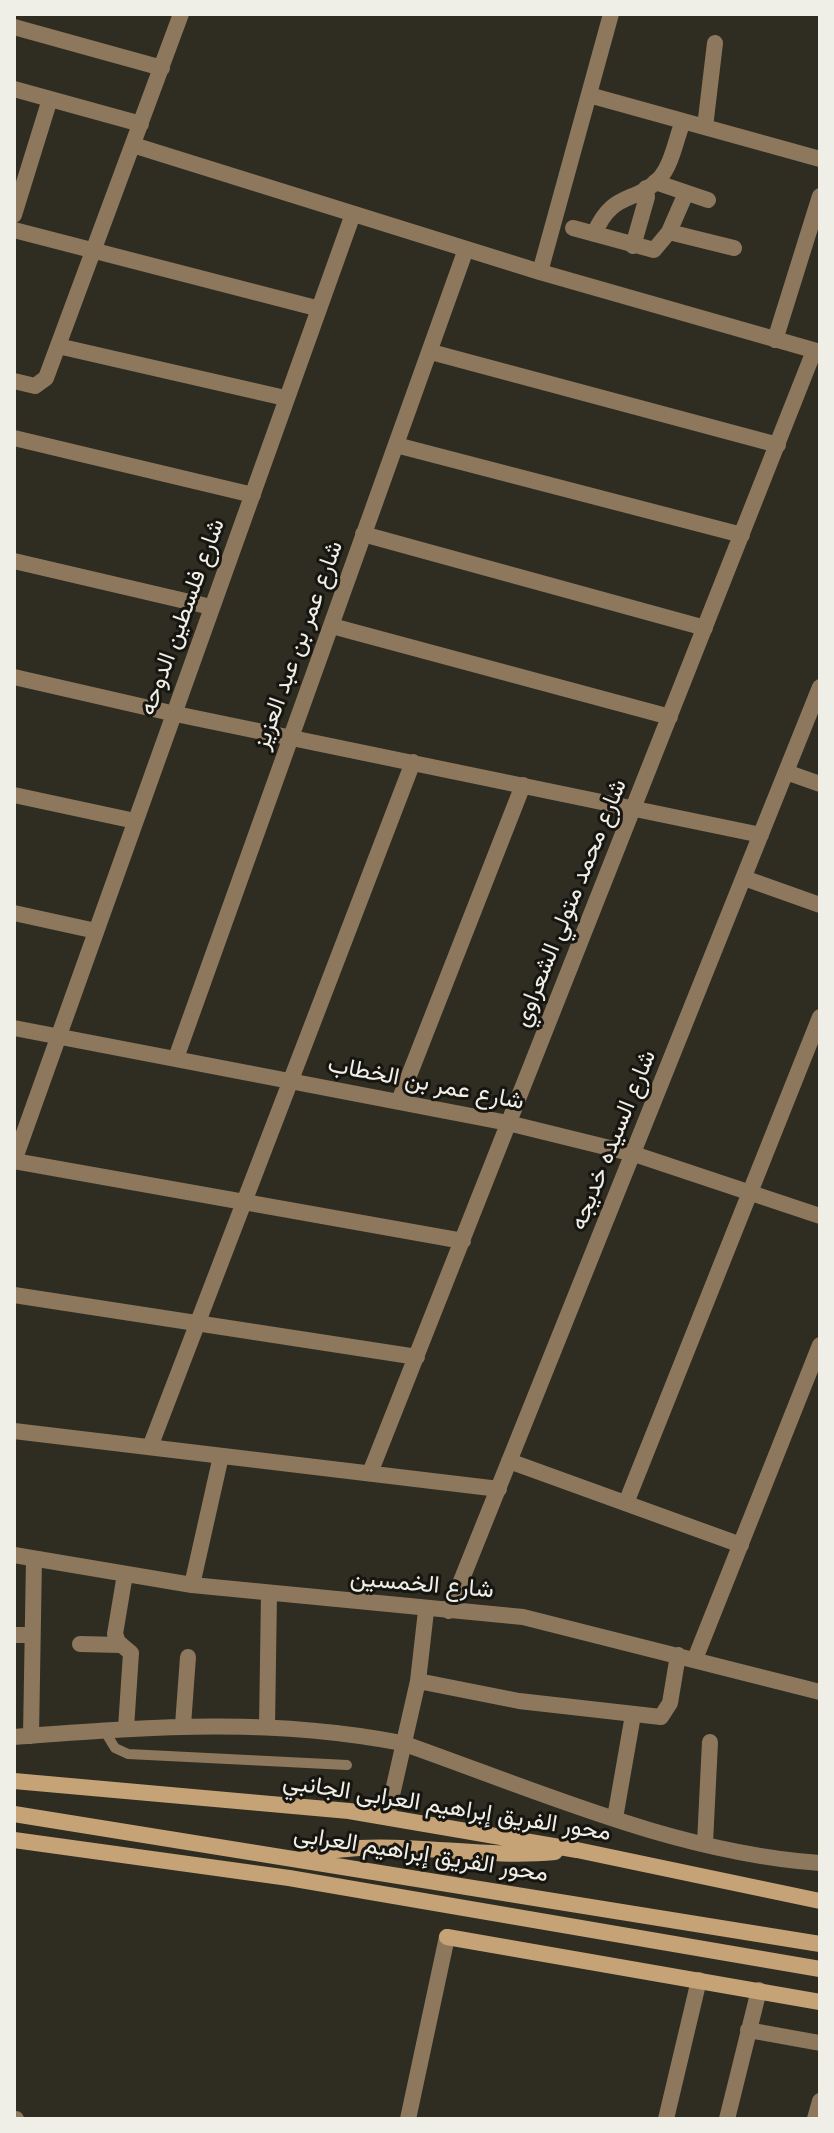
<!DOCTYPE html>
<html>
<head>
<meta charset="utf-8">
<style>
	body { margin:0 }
	#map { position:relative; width:834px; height:2133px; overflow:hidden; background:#2f2d22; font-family:Mulish,sans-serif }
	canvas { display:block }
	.frame { position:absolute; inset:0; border:16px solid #efeee7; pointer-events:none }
</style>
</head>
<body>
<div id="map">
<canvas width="834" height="2133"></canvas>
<div class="frame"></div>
</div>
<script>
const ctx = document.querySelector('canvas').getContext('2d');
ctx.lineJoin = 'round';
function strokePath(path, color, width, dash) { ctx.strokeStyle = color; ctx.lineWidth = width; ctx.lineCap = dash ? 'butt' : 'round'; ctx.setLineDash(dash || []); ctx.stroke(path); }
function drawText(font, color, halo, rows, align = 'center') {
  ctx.font = font + ' Mulish,Vazirmatn,sans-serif'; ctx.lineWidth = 6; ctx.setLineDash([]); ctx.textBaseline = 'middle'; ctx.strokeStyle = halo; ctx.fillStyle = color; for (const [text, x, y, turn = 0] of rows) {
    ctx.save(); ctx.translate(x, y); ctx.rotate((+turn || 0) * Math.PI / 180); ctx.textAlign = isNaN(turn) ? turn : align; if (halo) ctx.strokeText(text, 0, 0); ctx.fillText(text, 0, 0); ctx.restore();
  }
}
strokePath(new Path2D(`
	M104,1730L115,1748L128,1754L347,1765`), '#8e785d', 10);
strokePath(new Path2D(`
	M14,27L162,68
	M14,89L141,124
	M589,95L820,159
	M705,127L715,43
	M133,145L540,272L820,352
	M655,182L708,200
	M14,215L50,99
	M573,228L654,250L669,232L686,193
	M14,230L316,308
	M669,232L734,248
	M594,234C613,190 633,205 659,179C672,165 676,139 683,121
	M633,246L647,197L646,188
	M540,272L611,14
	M775,340L820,196
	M58,346L285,398
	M431,352L778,445
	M14,381L35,386L46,378L181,14
	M14,438L253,495
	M396,445L742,535
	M363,534L705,628
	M14,561L211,607
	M332,626L670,717
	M14,677L171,713L761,835
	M786,772L820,784
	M14,795L135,821
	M744,878L820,905
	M14,913L96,931
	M14,1028L508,1123L634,1154L820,1216
	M176,1058L466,249
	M399,1101L523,785
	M14,1161L353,214
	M14,1161L463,1241
	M14,1295L417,1357
	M14,1431L499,1489
	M150,1447L413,762
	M509,1461L741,1545
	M370,1473L814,351
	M626,1503L820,1017
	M14,1555L192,1585L523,1617L820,1692
	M125,1574L115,1634L118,1642L131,1653L126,1728
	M192,1585L221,1456
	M449,1611L820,687
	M14,1635H31
	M80,1644L120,1645
	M695,1659L820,1345
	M418,1681L519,1701L661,1717L670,1703L678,1655
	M183,1725L188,1657
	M267,1727L269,1594
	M31,1736L34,1559
	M14,1737C149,1727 267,1717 402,1743C536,1790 676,1853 820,1863
	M387,1817L418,1681L426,1611
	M615,1818L633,1715
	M705,1843L710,1742
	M748,2030L820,2043
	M14,2119H16
	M408,2119L447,1937
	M666,2119L699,1980
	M727,2119L759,1990
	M815,2119L820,2101`), '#8e785d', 16);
strokePath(new Path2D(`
	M14,1781L349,1811L577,1850L820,1901
	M14,1814L820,1944
	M14,1840L289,1878L820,1969
	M307,1855C390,1836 472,1860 555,1852
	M447,1937L820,2002`), '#c6a377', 16);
drawText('24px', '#efeee7', '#161510', [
	["شارع فلسطين الدوحه",182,617,-70],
	["شارع عمر بن عبد العزيز",298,645,-70],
	["شارع محمد متولي الشعراوي",570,903,-68],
	["شارع عمر بن الخطاب",426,1083,11],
	["شارع السيده خديجه",613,1140,-68],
	["شارع الخمسين",422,1584,5],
	["محور الفريق إبراهيم العرابى الجانبي",447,1807,9],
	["محور الفريق إبراهيم العرابى",421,1854,9]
]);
</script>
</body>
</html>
